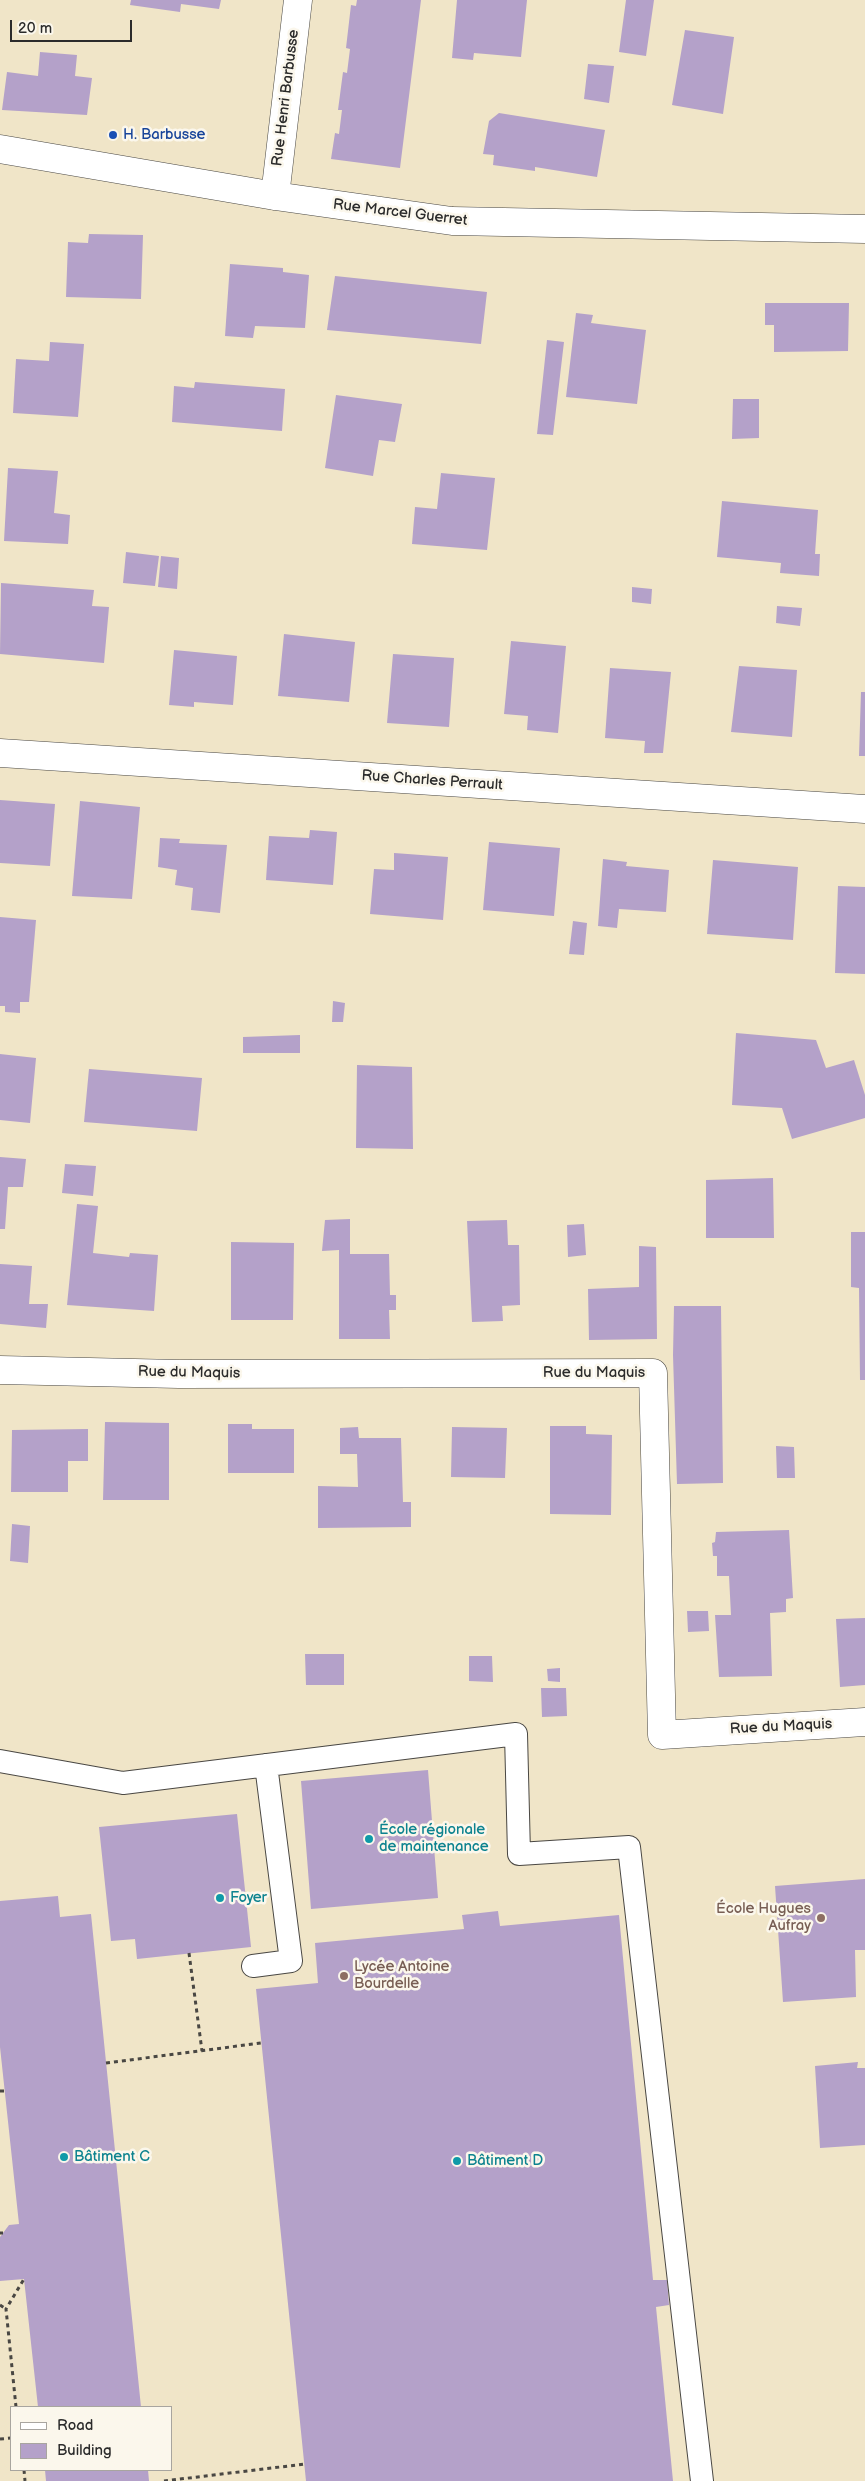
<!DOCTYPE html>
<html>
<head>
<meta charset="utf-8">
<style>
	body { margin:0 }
	#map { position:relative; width:865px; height:2481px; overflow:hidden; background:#f0e5c8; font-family:"Balsamiq Sans",sans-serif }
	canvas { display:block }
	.legend { position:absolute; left:10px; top:2406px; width:162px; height:65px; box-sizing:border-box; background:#fbf7ec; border:1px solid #a8a59f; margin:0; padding:6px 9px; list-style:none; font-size:15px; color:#2b2b2b }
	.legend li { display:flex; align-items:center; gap:10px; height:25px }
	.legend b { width:25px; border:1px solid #a8a59f }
	.scale { position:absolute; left:10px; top:20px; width:122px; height:22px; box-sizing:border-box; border:2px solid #2b2b2b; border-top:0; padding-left:6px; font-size:15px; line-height:18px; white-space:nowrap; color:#2b2b2b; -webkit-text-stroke:4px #fbf7ec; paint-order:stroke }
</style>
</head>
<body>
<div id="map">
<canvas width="865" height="2481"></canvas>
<ul class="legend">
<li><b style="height:6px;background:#fff"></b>Road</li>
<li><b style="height:14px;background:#b4a1c9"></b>Building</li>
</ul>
<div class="scale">20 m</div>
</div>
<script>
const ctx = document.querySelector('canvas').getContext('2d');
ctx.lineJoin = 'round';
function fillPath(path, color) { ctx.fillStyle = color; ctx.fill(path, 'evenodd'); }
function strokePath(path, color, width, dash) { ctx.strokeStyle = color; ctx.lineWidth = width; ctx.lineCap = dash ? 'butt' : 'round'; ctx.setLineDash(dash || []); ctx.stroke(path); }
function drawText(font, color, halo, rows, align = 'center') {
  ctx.font = font + ' "Balsamiq Sans",sans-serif'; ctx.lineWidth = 5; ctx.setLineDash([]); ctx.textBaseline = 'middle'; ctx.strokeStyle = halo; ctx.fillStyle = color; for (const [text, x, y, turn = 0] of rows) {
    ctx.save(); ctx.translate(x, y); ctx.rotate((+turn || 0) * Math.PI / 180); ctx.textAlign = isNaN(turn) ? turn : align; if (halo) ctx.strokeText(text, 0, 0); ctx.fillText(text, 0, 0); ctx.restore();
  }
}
fillPath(new Path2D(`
	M131,0H221L219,9L181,4L180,12L130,5Z
	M357,0H421L400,168L331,159L335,133L339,134L342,110H338L343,72L347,73L350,49L346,48L351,5L356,6Z
	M457,0H527L521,57L474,53L473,60L452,58Z
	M626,0H654L646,56L619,52Z
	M685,30L734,37L723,114L672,105Z
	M40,52L77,55L75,76L92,78L87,115L2,110L7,72L38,76Z
	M588,64L614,66L609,103L584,99Z
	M499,113L605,130L597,177L535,167V171L493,165L494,155L483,154L489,121Z
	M89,234L143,235L141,299L66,297L68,242L88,243Z
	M230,264L283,268V272L309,275L305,328L255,326L253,338L225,336Z
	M335,276L487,292L481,344L327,330Z
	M765,303H849L848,351L774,352V325H765Z
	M576,313L593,315L591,323L646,330L637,404L566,397Z
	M547,340L564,342L553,435L537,434Z
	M50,342L84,344L78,417L13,413L16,359L49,361Z
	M195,382L285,389L282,431L172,422L174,386L194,388Z
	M336,395L402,404L395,442L379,440L373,476L325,468Z
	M733,399H759V438L732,439Z
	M8,468L58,471L54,513L70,515L68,544L4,541Z
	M441,473L495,478L487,550L412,544L415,507L437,509Z
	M722,501L818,510L815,554H820L819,576L780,573L781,563L717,557Z
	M126,552L159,556L155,586L123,583Z
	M161,556L179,558L177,589L158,587Z
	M1,583L94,590L92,606L109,607L104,663L0,654Z
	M632,587L652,589L651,604L632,602Z
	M777,606L802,608L800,626L776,623Z
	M284,634L355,642L349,702L278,696Z
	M511,641L566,646L558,733L527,730L528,716L504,714Z
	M174,650L237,656L233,705L194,702V707L169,705Z
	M393,654L454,658L449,727L387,723Z
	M739,666L797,670L792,737L731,732Z
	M610,668L671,672L663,753H644L645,741L605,738Z
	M861,692H865V756H859Z
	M0,800L55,804L50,866L0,863Z
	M80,801L140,807L132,899L72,896Z
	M310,830L337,832L333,885L266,880L269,836L309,838Z
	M160,838L180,839L179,843L227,845L220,913L191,910L193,888L175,885L177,870L158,867Z
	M489,842L560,848L554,916L483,910Z
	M394,853L448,857L443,920L370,914L374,869L394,870Z
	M603,859L627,862L626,866L669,870L666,912L619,909L617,928L598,926Z
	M713,860L798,867L793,940L707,934Z
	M838,886L865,887V974L835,973Z
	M0,917L36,920L29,1002H20V1013L5,1012V1006H0Z
	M573,921L587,923L584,955L569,954Z
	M333,1001L345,1003L343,1022H332Z
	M736,1033L816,1040L826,1068L854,1060L865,1095V1118L792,1139L782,1108L732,1105Z
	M300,1035V1053H243V1037Z
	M0,1054L36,1058L30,1123L0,1120Z
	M357,1065L412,1067L413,1149L356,1148Z
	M89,1069L202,1078L197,1131L84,1122Z
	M0,1157L26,1159L23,1187H8L5,1229H0Z
	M65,1164L96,1166L93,1196L62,1193Z
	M773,1178L774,1238H706V1180Z
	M77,1204L98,1206L93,1253L129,1257L130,1253L158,1255L154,1311L67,1305Z
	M350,1219V1254H389L390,1295H396V1310H389L390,1339H339V1250L322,1251L325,1220Z
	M507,1220L508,1245H519L520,1305L502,1306L503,1321L472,1322L467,1221Z
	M584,1224L586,1255L568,1257L567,1225Z
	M851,1232H865V1380H860L859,1288L851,1287Z
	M231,1242L294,1243L293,1320H231Z
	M639,1246L656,1247L657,1339L589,1340L588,1289L639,1287Z
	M0,1264L32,1266L29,1304H48L46,1328L0,1324Z
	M674,1306H721L723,1483L677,1484L673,1355Z
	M105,1422L169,1423V1500H103Z
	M228,1424H252V1429H294V1473H228Z
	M550,1426H586V1434L612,1435L611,1515L550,1514Z
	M358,1427L359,1438H401L403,1502H411V1527L318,1528V1486L358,1487L357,1454H340V1428Z
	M452,1427L507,1428L505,1478L451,1477Z
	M88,1429V1461H68V1492H11L12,1430Z
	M776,1446L794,1447L795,1478H777Z
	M12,1524L30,1526L28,1563L10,1561Z
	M789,1530L793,1598L786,1599V1612L770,1613L772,1676L719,1677L715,1615H731L729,1576H717V1556H713L712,1543L715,1542L716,1532Z
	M687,1611H708L709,1631L688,1632Z
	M865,1618V1685L840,1687L836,1619Z
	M305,1654H344V1685H306Z
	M469,1656H492L493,1682L469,1681Z
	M560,1668V1682L548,1681L547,1669Z
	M541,1688H566L567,1716L542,1717Z
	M428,1770L438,1898L311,1909L301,1781Z
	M237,1814L251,1947L137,1959L135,1939L111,1941L99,1827Z
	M865,1879V1950H855L856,1997L783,2002L775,1886Z
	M58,1896L60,1917L91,1914L141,2407H38L24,2279L0,2281V2237L9,2225L19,2224L0,2047V1901Z
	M498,1911L500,1926L619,1915L653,2280H667L669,2305L656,2307L673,2481H306L256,1989L318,1983L315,1943L464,1929L462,1915Z
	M858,2062L857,2068H865V2145L820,2148L815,2066Z
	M45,2470H148L149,2481H46Z`), '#b4a1c9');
const lane = new Path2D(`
	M0,1761L123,1783L516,1734L519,1854L629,1847L702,2481
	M253,1966L291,1961L266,1765`);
const street = new Path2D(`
	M0,149L275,196L452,221L865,229
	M275,196L298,0
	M0,753L865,809
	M0,1370L179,1374L653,1373L662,1735L865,1722`);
strokePath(lane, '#494743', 24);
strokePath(street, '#494743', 29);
strokePath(new Path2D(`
	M189,1953L202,2051
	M106,2063L261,2043
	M0,2091H4
	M0,2233H3
	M0,2305L6,2309
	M16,2407L6,2309L24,2279
	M0,2439L11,2438
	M24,2470L25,2481
	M164,2481L305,2464`), '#494743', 3, [4, 4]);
strokePath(lane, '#fff', 22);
strokePath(street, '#fff', 28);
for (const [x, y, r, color] of [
	[113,135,5,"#1a4fb4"],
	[369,1839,5,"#0f9aa8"],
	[220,1898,5,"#0f9aa8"],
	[821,1918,5,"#8d6e63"],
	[344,1976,5,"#8d6e63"],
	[64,2157,5,"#0f9aa8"],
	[457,2161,5,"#0f9aa8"]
]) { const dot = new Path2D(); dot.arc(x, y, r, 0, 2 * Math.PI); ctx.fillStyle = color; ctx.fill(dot); strokePath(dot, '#fbf7ec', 2); }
drawText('15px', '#2b2b2b', '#fbf7ec', [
	["Rue Henri Barbusse",286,98,-83],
	["Rue Marcel Guerret",400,213,7],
	["Rue Charles Perrault",432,781,4],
	["Rue du Maquis",189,1373,1],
	["Rue du Maquis",594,1373],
	["Rue du Maquis",781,1727,-3]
]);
drawText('15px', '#164399', '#fbf7ec', [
	["H. Barbusse",123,135]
], 'left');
drawText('15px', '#0d838f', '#fbf7ec', [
	["École régionale",379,1830],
	["de maintenance",379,1847],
	["Foyer",230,1898],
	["Bâtiment C",74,2157],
	["Bâtiment D",467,2161]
], 'left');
drawText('15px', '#785e54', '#fbf7ec', [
	["École Hugues",811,1909],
	["Aufray",811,1926],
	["Lycée Antoine",354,1967,"left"],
	["Bourdelle",354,1984,"left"]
], 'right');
</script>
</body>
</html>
